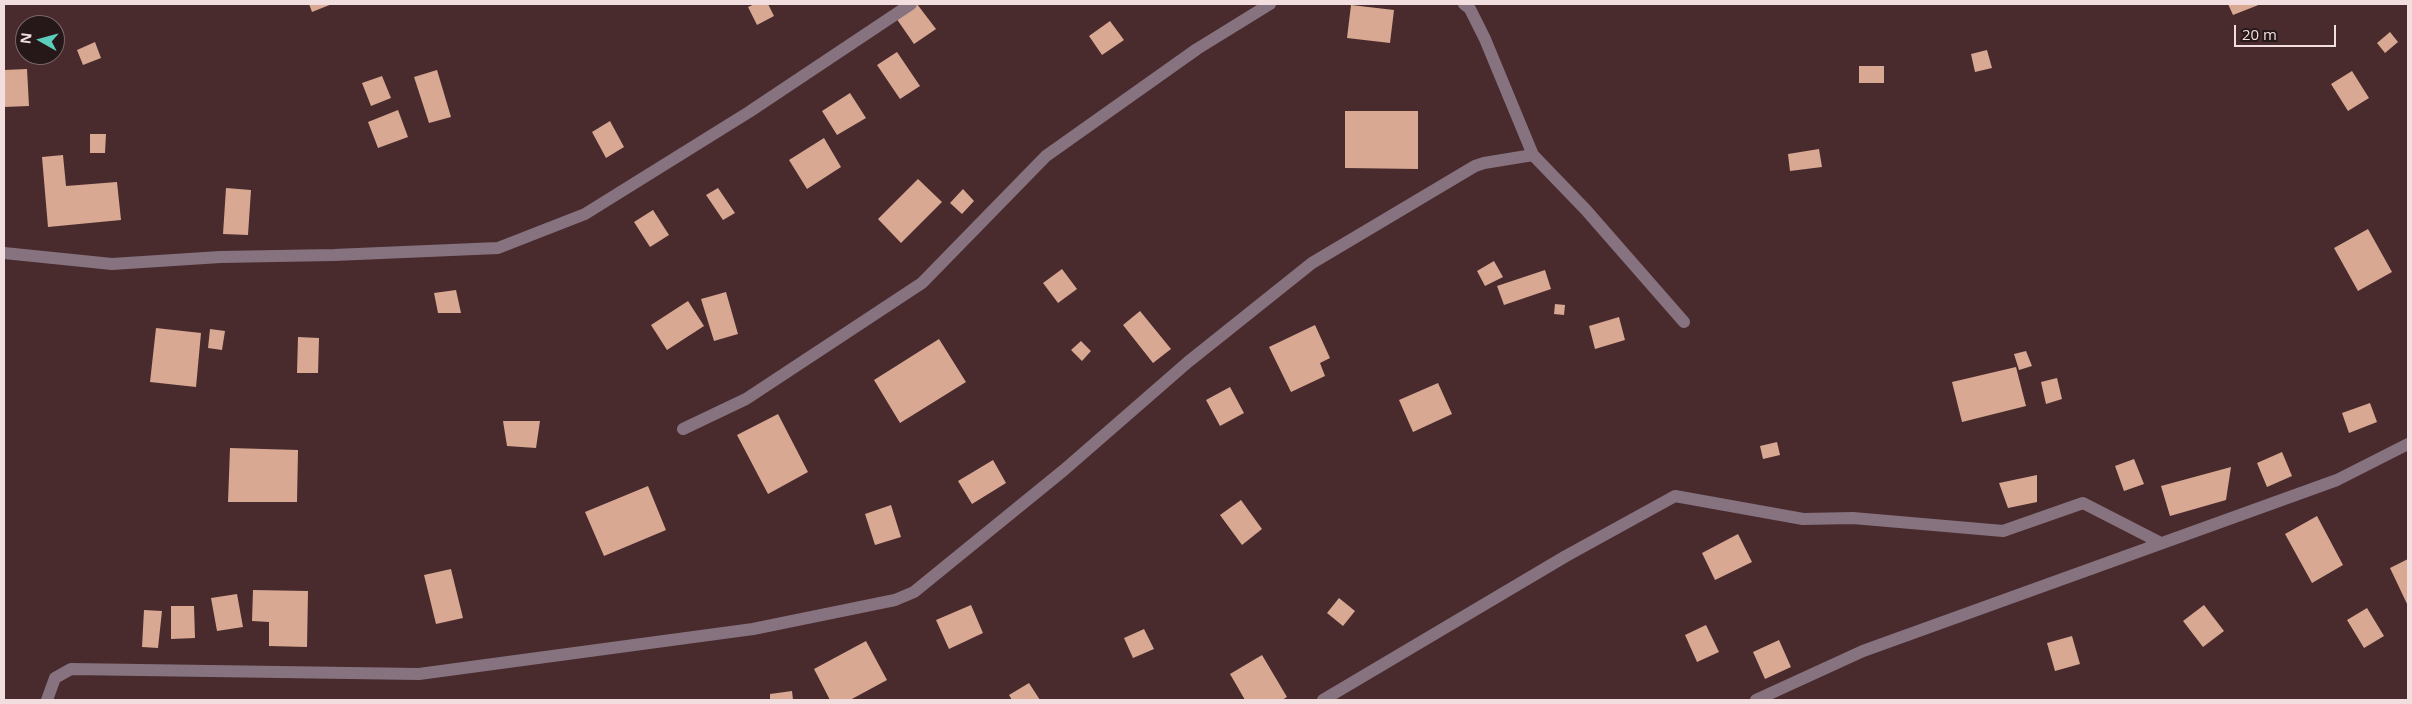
<!DOCTYPE html>
<html>
<head>
<meta charset="utf-8">
<style>
	body { margin:0 }
	#map { position:relative; width:2412px; height:704px; overflow:hidden; background:#492b2e; font-family:"Open Sans",sans-serif }
	canvas { display:block }
	.frame { position:absolute; inset:0; border:5px solid #f2dedf; pointer-events:none }
	.north { position:absolute; left:15px; top:15px; width:50px; height:50px; box-sizing:border-box; background:#261819; border:1px solid #786768; border-radius:50%; rotate:277deg; font-size:14px; font-weight:700; line-height:20px; text-align:center; color:#f2dedf }
	.north::after { content:''; display:block; margin:auto; width:18px; height:22px; background:#5bcebb; clip-path:polygon(50% 0,100% 100%,50% 72%,0 100%) }
	.scale { position:absolute; left:2234px; top:25px; width:102px; height:22px; box-sizing:border-box; border:2px solid #f2dedf; border-top:0; padding-left:6px; font-size:15px; line-height:18px; white-space:nowrap; color:#f2dedf; -webkit-text-stroke:4px #261819; paint-order:stroke }
</style>
</head>
<body>
<div id="map">
<canvas width="2412" height="704"></canvas>
<div class="frame"></div>
<div class="north">N</div>
<div class="scale">20 m</div>
</div>
<script>
const ctx = document.querySelector('canvas').getContext('2d');
ctx.lineJoin = 'round';
function fillPath(path, color) { ctx.fillStyle = color; ctx.fill(path, 'evenodd'); }
function strokePath(path, color, width, dash) { ctx.strokeStyle = color; ctx.lineWidth = width; ctx.lineCap = dash ? 'butt' : 'round'; ctx.setLineDash(dash || []); ctx.stroke(path); }
fillPath(new Path2D(`
	M309,4H332L312,12Z
	M755,4H768L774,16L757,25L748,7Z
	M917,4L936,29L914,44L896,18Z
	M2228,4H2261L2233,15Z
	M1351,5L1394,10L1390,43L1347,38Z
	M1110,21L1124,40L1102,55L1089,36Z
	M2390,32L2398,42L2385,53L2377,43Z
	M95,42L101,58L83,65L77,50Z
	M1987,50L1992,68L1975,72L1971,54Z
	M897,52L920,86L900,99L877,65Z
	M1859,66H1884V83H1859Z
	M27,69L29,106L4,107V70Z
	M437,70L451,117L429,123L414,77Z
	M2352,71L2369,98L2348,111L2331,84Z
	M382,76L391,98L371,106L362,83Z
	M850,93L866,118L837,135L822,111Z
	M398,110L408,137L378,148L368,122Z
	M1345,111H1418V169L1345,168Z
	M610,121L624,147L606,158L592,132Z
	M90,134H106L105,153H90Z
	M824,138L841,167L807,189L789,160Z
	M1819,149L1822,167L1790,171L1788,154Z
	M63,155L66,186L117,182L121,220L48,227L42,157Z
	M918,179L942,202L901,243L878,219Z
	M226,188L251,190L248,235L223,234Z
	M718,188L735,213L723,220L706,195Z
	M963,189L974,201L962,214L950,203Z
	M653,210L669,235L650,247L634,222Z
	M2368,229L2392,272L2358,291L2334,248Z
	M1494,261L1503,277L1485,286L1477,271Z
	M1062,269L1077,289L1058,303L1043,283Z
	M1545,270L1551,289L1504,305L1497,286Z
	M456,290L461,313H438L434,293Z
	M726,292L738,334L714,341L701,299Z
	M688,301L704,326L667,350L651,325Z
	M1555,304L1565,305L1564,315L1554,314Z
	M1140,311L1171,349L1153,363L1123,325Z
	M1619,317L1625,340L1595,349L1589,326Z
	M1315,325L1330,358L1320,363L1325,376L1291,392L1269,347Z
	M156,328L201,333L196,387L150,382Z
	M210,329L225,331L222,350L208,348Z
	M298,337L319,338L318,373H297Z
	M939,339L966,382L900,423L874,380Z
	M1081,341L1091,351L1082,361L1071,350Z
	M2026,351L2032,366L2019,370L2014,354Z
	M2016,367L2026,406L1962,422L1952,382Z
	M2057,378L2062,399L2046,404L2041,382Z
	M1438,383L1452,414L1413,432L1399,400Z
	M1230,387L1244,413L1220,426L1206,400Z
	M2370,403L2377,422L2349,433L2342,413Z
	M778,414L808,472L768,494L737,435Z
	M503,421H540L536,448L507,446Z
	M1777,442L1780,455L1763,459L1760,446Z
	M230,448L298,450L297,502H228Z
	M2282,452L2292,476L2267,487L2257,463Z
	M2134,459L2144,484L2124,491L2115,466Z
	M993,460L1006,483L972,504L958,481Z
	M2231,467L2226,500L2170,516L2161,486Z
	M2037,475V502L2008,508L1999,483Z
	M648,486L666,530L604,556L585,512Z
	M1241,500L1262,529L1242,545L1220,515Z
	M891,505L901,537L875,545L865,514Z
	M2317,516L2343,565L2312,583L2285,534Z
	M1738,534L1752,562L1715,580L1702,553Z
	M2408,559V606L2390,568Z
	M451,569L463,618L436,624L424,575Z
	M253,590L308,591L307,647L269,646V622L252,621Z
	M237,594L243,627L217,631L211,598Z
	M1339,598L1355,611L1343,626L1327,613Z
	M971,605L983,633L949,649L936,620Z
	M2204,605L2224,631L2203,647L2183,621Z
	M171,606H194L195,638L171,639Z
	M2367,608L2384,636L2364,648L2347,620Z
	M144,610L162,611L158,648L142,647Z
	M1706,625L1719,652L1697,662L1685,635Z
	M1144,629L1154,649L1133,658L1124,638Z
	M2072,636L2080,664L2055,671L2047,643Z
	M1779,640L1791,667L1765,679L1753,652Z
	M866,641L887,680L850,700H830L814,669Z
	M1262,655L1287,697L1282,700H1245L1230,674Z
	M1029,683L1040,700H1012L1009,695Z
	M792,691L793,700H770V694Z`), '#d8a892');
strokePath(new Path2D(`
	M1464,4L1470,9L1485,39L1533,155L1586,210L1684,322
	M4,253L112,264L220,257L334,255L498,248L585,214L749,112L911,4
	M683,429L746,399L922,283L1046,156L1197,49L1270,4
	M47,700L55,678L71,669L419,674L753,629L895,600L914,592L1064,470L1188,362L1312,263L1475,166L1484,163L1533,155
	M1323,700L1566,556L1675,496L1803,519L1853,518L2003,531L2083,503L2161,543
	M1756,700L1863,651L2337,480L2408,444`), '#86737f', 12);
</script>
</body>
</html>
